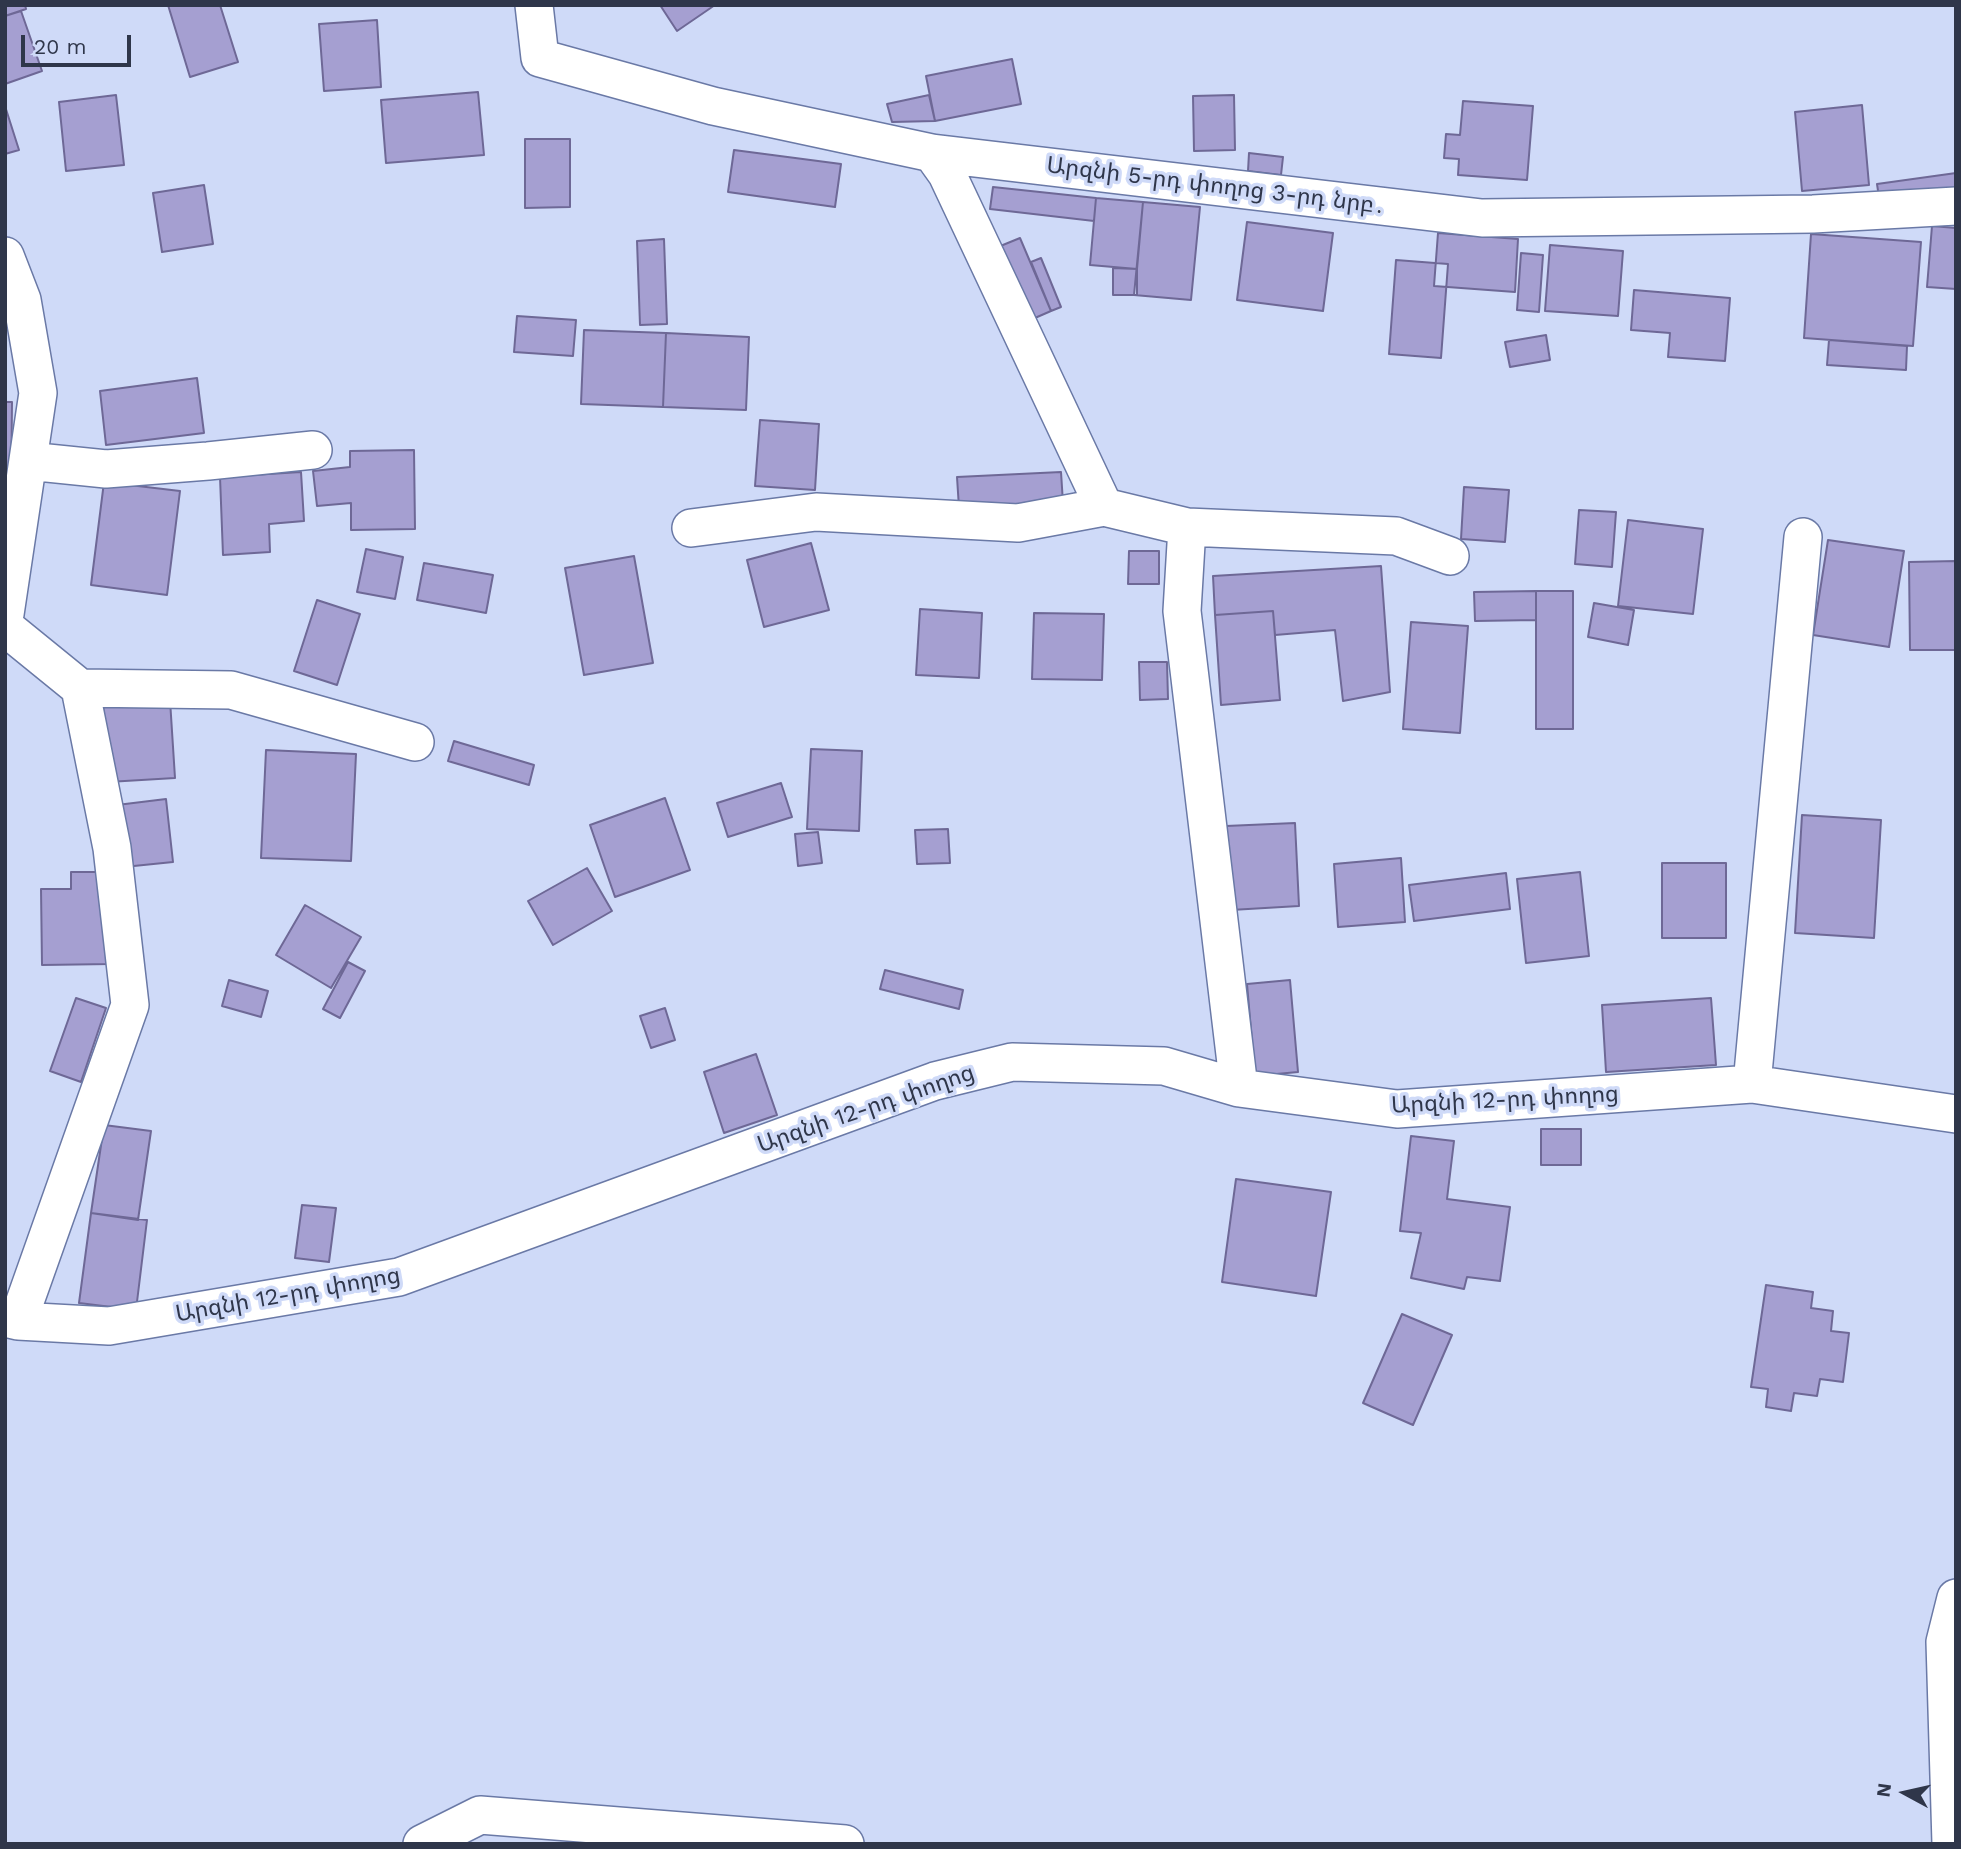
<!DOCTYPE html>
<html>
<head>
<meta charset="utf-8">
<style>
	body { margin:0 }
	#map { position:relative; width:1961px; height:1849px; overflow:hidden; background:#cfdaf8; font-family:"Work Sans",sans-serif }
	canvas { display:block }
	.frame { position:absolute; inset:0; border:7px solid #2f364a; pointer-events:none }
	.north { position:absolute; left:1870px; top:1758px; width:70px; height:70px; -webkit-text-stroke:5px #cfdaf8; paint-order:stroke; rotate:278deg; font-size:19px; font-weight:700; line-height:28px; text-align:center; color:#2f364a }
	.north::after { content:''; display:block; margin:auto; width:24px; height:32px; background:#2f364a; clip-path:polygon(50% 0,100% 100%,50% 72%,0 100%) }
	.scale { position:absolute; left:21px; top:35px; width:110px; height:32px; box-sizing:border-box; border:4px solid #2f364a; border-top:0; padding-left:9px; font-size:21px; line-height:24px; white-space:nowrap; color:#2f364a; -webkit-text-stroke:5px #cfdaf8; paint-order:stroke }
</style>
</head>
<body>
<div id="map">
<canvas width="1961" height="1849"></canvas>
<div class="frame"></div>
<div class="north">N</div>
<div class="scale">20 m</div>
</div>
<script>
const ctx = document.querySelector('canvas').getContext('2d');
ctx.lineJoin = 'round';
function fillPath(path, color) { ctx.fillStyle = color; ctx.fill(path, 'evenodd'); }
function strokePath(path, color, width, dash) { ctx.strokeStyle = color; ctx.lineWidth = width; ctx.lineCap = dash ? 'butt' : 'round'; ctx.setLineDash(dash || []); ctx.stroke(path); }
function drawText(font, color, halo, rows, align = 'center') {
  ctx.font = font + ' "Work Sans","Noto Sans Armenian",sans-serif'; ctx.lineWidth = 7; ctx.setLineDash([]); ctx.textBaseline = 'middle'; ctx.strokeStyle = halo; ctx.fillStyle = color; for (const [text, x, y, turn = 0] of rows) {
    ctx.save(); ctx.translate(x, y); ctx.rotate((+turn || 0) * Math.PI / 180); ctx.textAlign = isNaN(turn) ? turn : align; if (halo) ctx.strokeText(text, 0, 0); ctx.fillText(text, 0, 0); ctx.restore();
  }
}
const building = new Path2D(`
	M5,5H25L26,9L5,16Z
	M168,5H220L238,62L190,77Z
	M660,5H715L677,31Z
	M21,11L42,71L5,84V16Z
	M377,20L381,87L324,91L319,24Z
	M1012,59L1021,104L935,121L926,76Z
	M478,92L484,155L386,163L381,100Z
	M116,95L124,165L66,171L59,102Z
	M929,95L935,121L892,122L887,104Z
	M1234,95L1235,150L1194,151L1193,96Z
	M1463,101L1533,106L1527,180L1458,175L1459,159L1444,158L1446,134L1460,135Z
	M1862,105L1869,185L1802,191L1795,112Z
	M5,106L19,150L5,154Z
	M525,139H570V207L525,208Z
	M734,150L841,164L835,207L728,192Z
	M1249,153L1283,157L1281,175L1248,171Z
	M1956,173V194L1880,204L1877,184Z
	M204,185L213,244L162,252L153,193Z
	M993,187L1096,198L1094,221L990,209Z
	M1096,198L1143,202L1137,269L1090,265Z
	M1143,202L1200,207L1191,300L1134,295Z
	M1247,222L1333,233L1323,311L1237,300Z
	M1932,226L1956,228V289L1927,287Z
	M1438,233L1518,239L1515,292L1434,286Z
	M1811,234L1921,242L1913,346L1804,338Z
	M1020,238L1051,311L1028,321L998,247Z
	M664,239L667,324L640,325L637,241Z
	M1550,245L1623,251L1618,316L1545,311Z
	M1521,253L1543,255L1539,312L1517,310Z
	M1041,258L1061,307L1051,311L1031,262Z
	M1396,260L1448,264L1441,358L1389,354Z
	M1113,268L1137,269V295H1113Z
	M1634,290L1730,298L1725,361L1668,357L1670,333L1631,330Z
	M517,316L576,320L573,356L514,352Z
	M584,330L666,333L663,407L581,404Z
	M666,333L749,337L746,410L663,407Z
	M1546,335L1550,360L1510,367L1505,342Z
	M1829,340L1907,346L1906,370L1827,365Z
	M197,378L204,433L106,445L100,391Z
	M5,402H12L11,502H5Z
	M760,420L819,424L815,490L755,486Z
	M414,450L415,529L351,530V503L317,506L313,471L350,467V451Z
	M301,472L304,521L269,524L270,552L223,555L220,477Z
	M1061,472L1063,503L959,508L957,477Z
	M104,482L180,491L167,595L91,585Z
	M1464,487L1509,490L1505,542L1461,539Z
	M1579,510L1616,512L1612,567L1575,564Z
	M1628,520L1703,529L1693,614L1618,606Z
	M1828,540L1904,551L1889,647L1813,635Z
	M811,543L829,610L764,627L747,560Z
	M366,549L403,557L395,599L357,592Z
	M1129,551H1159V584H1128Z
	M634,556L653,663L584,675L565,568Z
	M1956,561V650H1910L1909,562Z
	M424,563L493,575L486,613L417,600Z
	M1381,566L1390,692L1343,701L1335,630L1275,635L1273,611L1215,615L1213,576Z
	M1536,591V620L1475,621L1474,592Z
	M1536,591H1573V729H1536Z
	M317,600L360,614L337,685L294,671Z
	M1594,603L1634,610L1628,645L1588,637Z
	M920,609L982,613L979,678L916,675Z
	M1273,611L1280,700L1221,705L1215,615Z
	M1034,613L1104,614L1102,680L1032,679Z
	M1411,622L1468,626L1460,733L1403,729Z
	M1139,662H1167L1168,699L1140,700Z
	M170,700L175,778L108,782L103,705Z
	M454,741L534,765L529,785L448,761Z
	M811,749L862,751L859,831L807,829Z
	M266,750L356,754L351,861L261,858Z
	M781,783L792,817L728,837L717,803Z
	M665,798L690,870L615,897L590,825Z
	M166,799L173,862L124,867L117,805Z
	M1802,815L1881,820L1874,938L1795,933Z
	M1295,823L1299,906L1231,910L1226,826Z
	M948,829L950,863L917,864L915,830Z
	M818,832L822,863L798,866L795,834Z
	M1401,858L1405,922L1338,927L1334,864Z
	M1662,863H1726V938H1662Z
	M587,868L612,911L553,945L528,901Z
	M71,872H110L111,964L42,965L41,889H71Z
	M1580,872L1589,956L1526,963L1517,879Z
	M1506,873L1510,909L1414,921L1409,885Z
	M305,905L361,937L331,988L276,955Z
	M348,962L365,971L340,1018L323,1009Z
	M885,970L963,990L959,1009L880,989Z
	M229,980L268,991L261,1017L222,1006Z
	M1290,980L1298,1072L1255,1076L1247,984Z
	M76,998L106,1008L81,1082L50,1071Z
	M1711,998L1716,1065L1606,1072L1602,1005Z
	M665,1008L675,1040L651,1048L640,1016Z
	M756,1054L777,1115L724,1133L704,1072Z
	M104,1125L151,1131L138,1220L91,1213Z
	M1541,1129H1581V1165H1541Z
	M1411,1136L1454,1141L1447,1199L1510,1207L1500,1281L1467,1277L1464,1289L1411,1278L1421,1233L1400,1231Z
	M1236,1179L1331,1192L1316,1296L1222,1282Z
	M302,1205L336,1208L329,1262L295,1258Z
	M91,1213L147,1220L136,1310L79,1303Z
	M1766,1285L1813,1292L1811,1308L1833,1311L1831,1331L1849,1333L1843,1382L1820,1379L1817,1396L1794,1393L1791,1411L1766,1407L1768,1389L1751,1387Z
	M1402,1314L1452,1335L1413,1425L1363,1403Z`);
fillPath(building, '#a59fd1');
strokePath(building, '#6e6896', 2);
const minor = new Path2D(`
	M534,5L540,58L713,106L932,153L1482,218L1813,214L1956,206
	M932,153L947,174L1104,507L1187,527L1396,536L1450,556
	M5,256L22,300L38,393L5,614
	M28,461L106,469L208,461L313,450
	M1187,527L1182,611L1239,1088
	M691,528L816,512L1018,523L1104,507
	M5,627L80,688L112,848L130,1005L18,1321
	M80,688L231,690L415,742
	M1752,1084L1803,537
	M5,1318L18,1321L109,1326L399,1277L935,1081L1012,1062L1164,1066L1239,1088L1397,1109L1752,1084L1956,1114
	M422,1844L480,1815L845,1844
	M1951,1844L1945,1642L1956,1598`);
strokePath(minor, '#6a79a6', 40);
strokePath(minor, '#fff', 37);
drawText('23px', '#2f364a', '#cfdaf8', [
	["Արզնի 5-րդ փողոց 3-րդ նրբ․",1216,186,7],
	["Արզնի 12-րդ փողոց",1505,1100,-3],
	["Արզնի 12-րդ փողոց",866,1109,-19],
	["Արզնի 12-րդ փողոց",288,1295,-10]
]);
</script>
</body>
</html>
